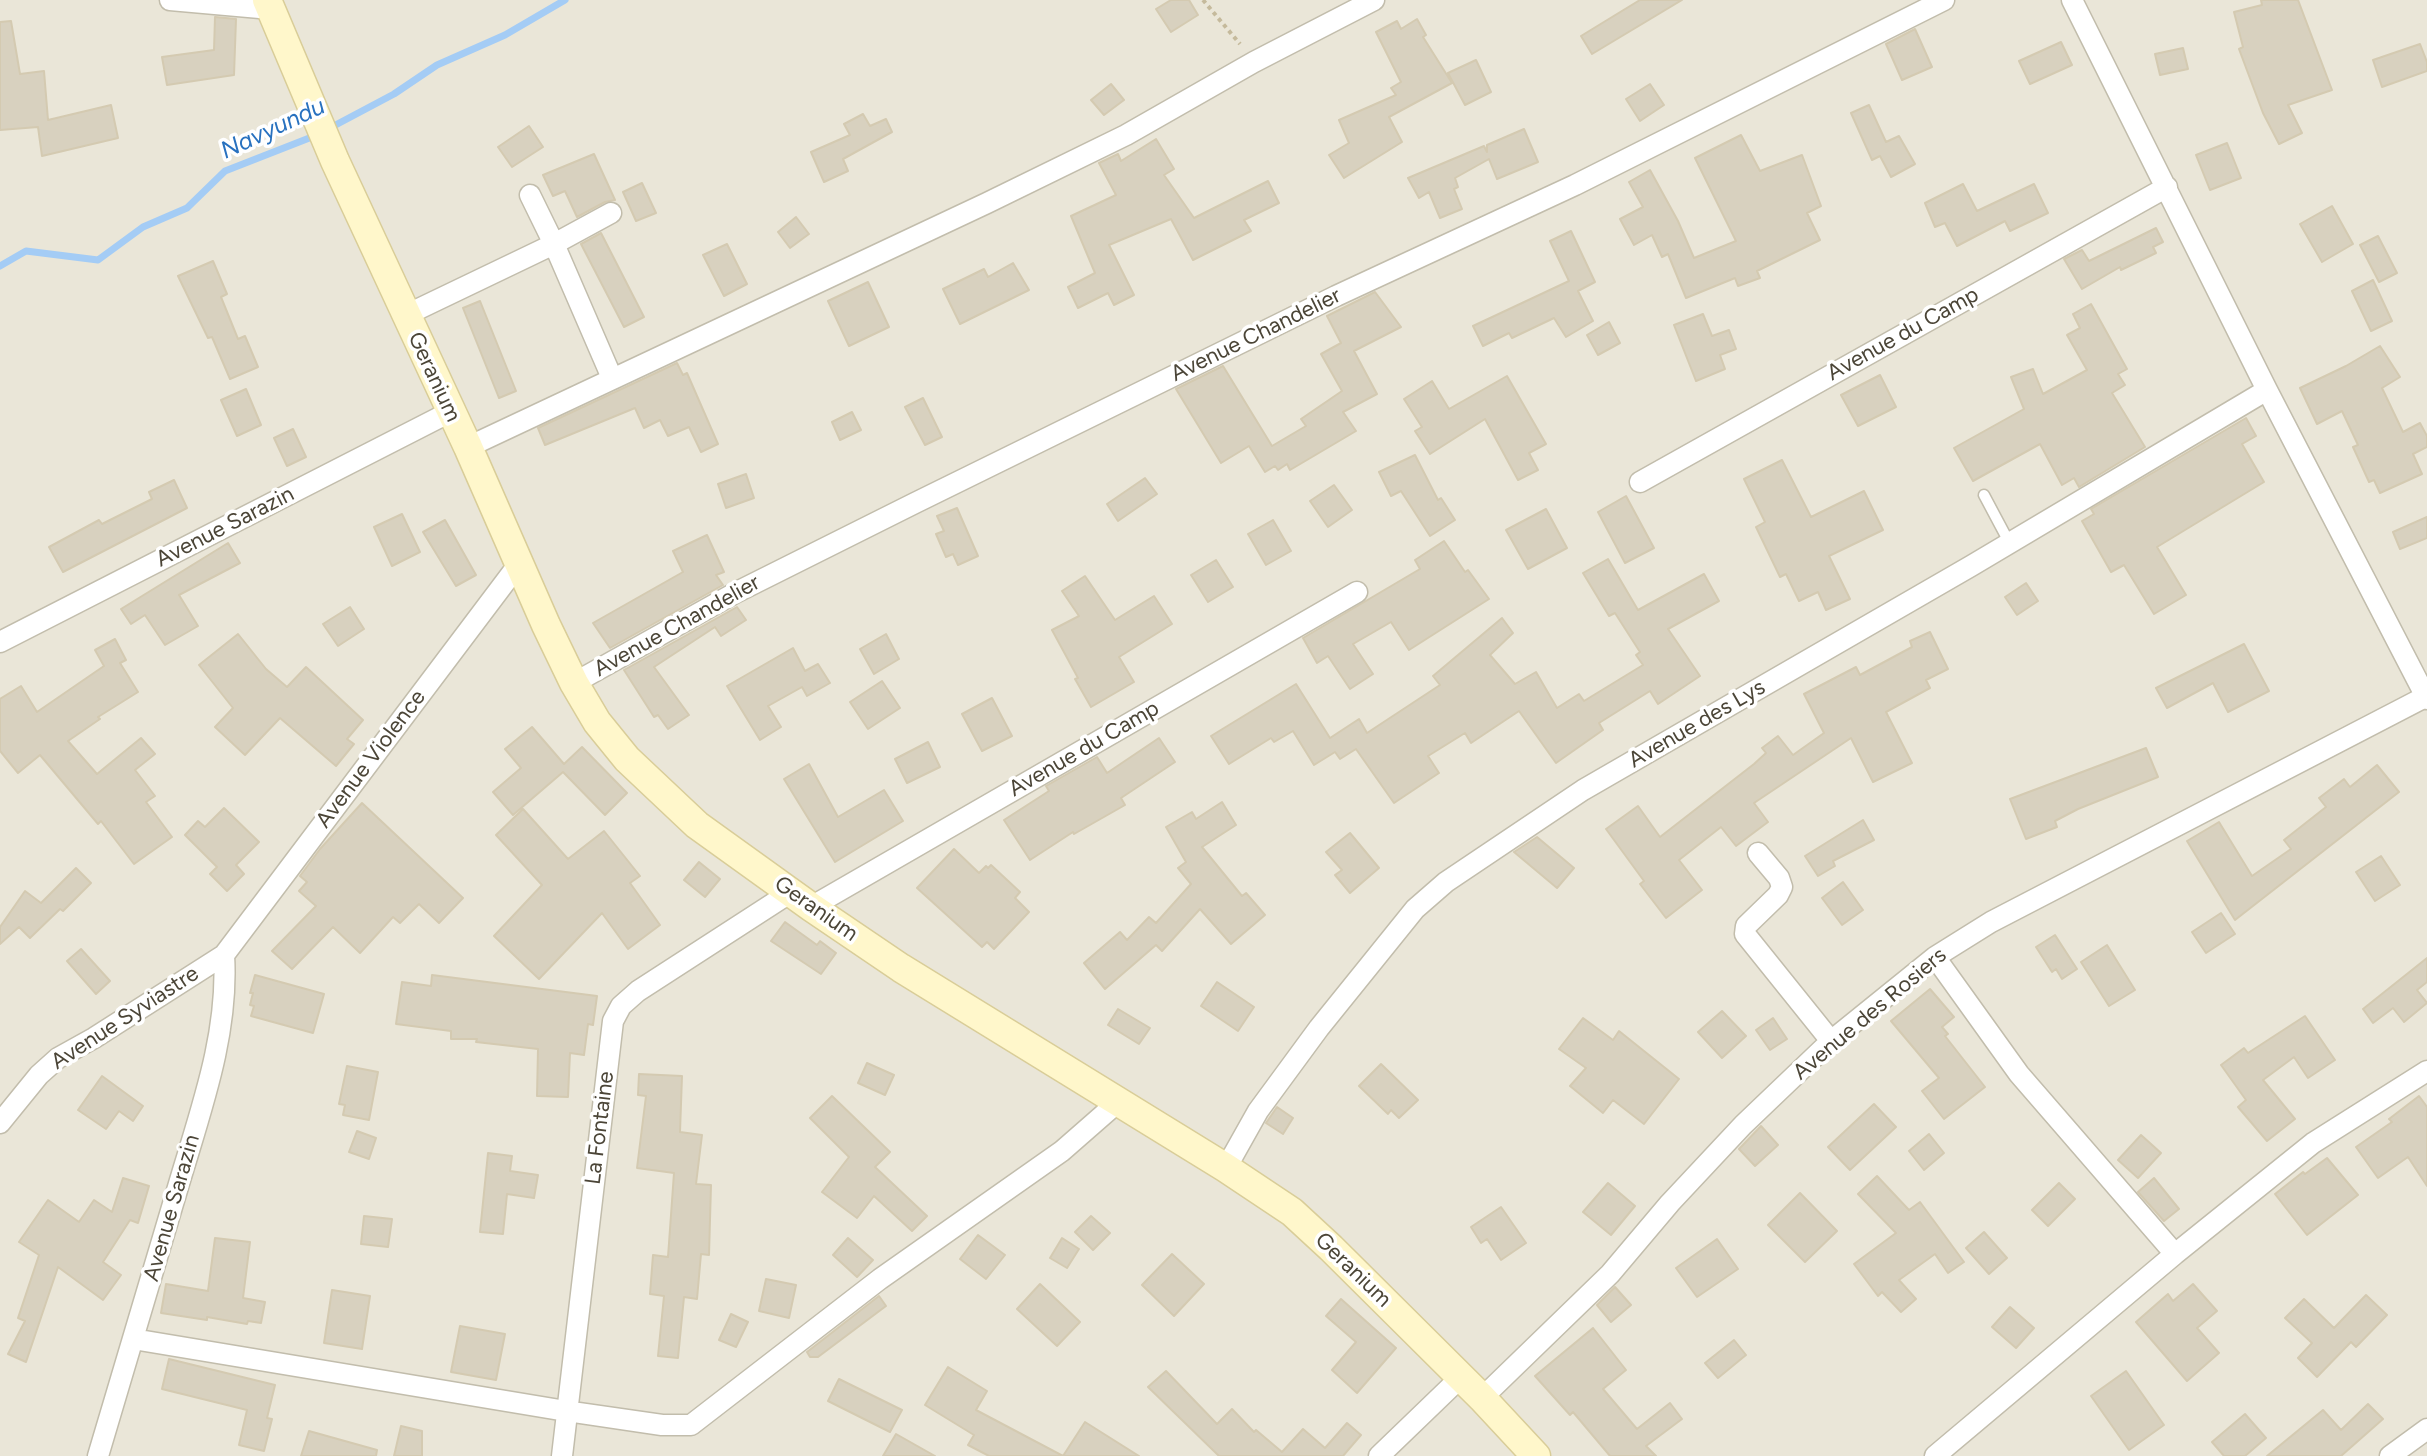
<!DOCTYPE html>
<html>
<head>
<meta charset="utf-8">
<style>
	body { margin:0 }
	canvas { display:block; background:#f6f3ea }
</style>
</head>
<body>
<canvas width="2427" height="1456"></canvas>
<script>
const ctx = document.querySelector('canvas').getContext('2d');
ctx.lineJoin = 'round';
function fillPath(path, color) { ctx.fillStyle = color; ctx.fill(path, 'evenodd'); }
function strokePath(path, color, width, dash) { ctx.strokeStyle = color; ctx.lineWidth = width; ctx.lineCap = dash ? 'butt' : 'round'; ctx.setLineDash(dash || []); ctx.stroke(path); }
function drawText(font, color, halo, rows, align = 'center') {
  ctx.font = font + ' Figtree,sans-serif'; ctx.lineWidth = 7; ctx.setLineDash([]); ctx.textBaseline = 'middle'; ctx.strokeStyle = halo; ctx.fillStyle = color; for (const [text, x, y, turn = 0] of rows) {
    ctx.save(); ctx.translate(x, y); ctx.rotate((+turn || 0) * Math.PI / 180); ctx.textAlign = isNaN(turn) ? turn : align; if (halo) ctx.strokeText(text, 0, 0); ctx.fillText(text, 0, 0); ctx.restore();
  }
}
fillPath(new Path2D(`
	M0,0H2427V1456H0Z`), '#eae6d8');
strokePath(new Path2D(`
	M328,129L394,94L437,65L505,35L565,0
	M0,266L26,251L98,260L143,227L187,208L225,171L317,135`), '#a4ccf5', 7);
const building = new Path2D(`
	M1171,0H1189L1198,15L1171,32L1156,9Z
	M1640,0H1682L1592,54L1581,36Z
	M2261,0H2298L2332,90L2288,105L2302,133L2279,144L2263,113L2239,49L2243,47L2234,12L2262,5Z
	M215,17L236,19L234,75L167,85L162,57L214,50Z
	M1417,19L1426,35L1423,37L1452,83L1389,117L1402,142L1344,178L1329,155L1349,143L1339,120L1396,95L1391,88L1401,82L1376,32L1397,21L1401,29Z
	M11,21L20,74L44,71L48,120L111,105L118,138L42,156L38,127L0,130V22Z
	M1915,29L1932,67L1902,80L1886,44Z
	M2061,42L2072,65L2030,84L2019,61Z
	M2420,44L2427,62V71L2382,87L2373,60Z
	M2183,48L2188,69L2160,75L2155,54Z
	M1476,60L1491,92L1465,105L1448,73Z
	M1111,84L1124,100L1104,115L1091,100Z
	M1650,84L1664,105L1640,121L1626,99Z
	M1869,105L1886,142L1899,136L1915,164L1891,177L1880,156L1872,160L1851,113Z
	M863,114L870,126L886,119L892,132L843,159L848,171L824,182L811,152L850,135L844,124Z
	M529,126L543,147L512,167L498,147Z
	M1524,129L1538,162L1497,179L1489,159L1455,178L1458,187L1454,189L1462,209L1440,218L1429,192L1419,198L1408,178L1484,146L1487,152V145Z
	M1741,135L1760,171L1802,155L1821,206L1807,213L1820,240L1757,271L1760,278L1738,286L1735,278L1686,298L1668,254L1662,257L1652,235L1634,245L1620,219L1643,207L1629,182L1650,170L1678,221L1694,258L1736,241L1695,158Z
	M1156,139L1174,169L1164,175L1194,218L1268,181L1279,203L1244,220L1251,231L1193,260L1171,219L1109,245L1134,295L1114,305L1108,293L1078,308L1068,287L1095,273L1071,216L1116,195L1099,163L1118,154L1121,161Z
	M2227,143L2241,178L2210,190L2196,155Z
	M594,154L615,200L605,202L577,217L565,191L553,196L543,175Z
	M642,183L656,213L636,221L623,192Z
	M1963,184L1977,211L2034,184L2048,213L2010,231L2005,221L1957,246L1945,223L1935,227L1925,203Z
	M2332,206L2353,244L2322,262L2300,224Z
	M796,217L809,234L790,248L778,232Z
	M2156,228L2163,242L2153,247L2156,253L2121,270L2120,267L2082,289L2064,259L2082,250L2089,261Z
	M1571,231L1595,282L1578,291L1593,321L1566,337L1554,318L1512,338L1509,333L1483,346L1473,326L1569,281L1550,241Z
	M601,233L644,317L624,327L581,244Z
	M2378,236L2397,273L2379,282L2360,245Z
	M727,244L747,284L724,296L703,255Z
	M213,261L227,294L221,297L238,339L245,336L258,367L230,379L212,337L208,338L178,276Z
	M1013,263L1029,290L960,324L943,289L984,269L988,277Z
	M2373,280L2392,321L2371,331L2352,291Z
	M868,282L889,327L849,346L828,301Z
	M1375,292L1401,327L1354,351L1377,394L1343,412L1356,431L1290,470L1287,464L1278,470L1275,466L1265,472L1249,446L1221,463L1176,389L1223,366L1272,446L1306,426L1301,419L1342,391L1321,354L1341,343L1327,316Z
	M480,301L516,391L499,398L463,308Z
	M2091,304L2127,369L2118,374L2125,385L2112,393L2145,447L2079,487L2074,478L2062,485L2040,444L1973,481L1954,448L2024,409L2011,377L2033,369L2043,394L2087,370L2067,335L2080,328L2073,314Z
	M1703,314L1712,336L1729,330L1736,349L1720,355L1725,369L1696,381L1674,325Z
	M1609,322L1620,343L1598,355L1587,335Z
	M2380,346L2400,377L2382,388L2403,432L2420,423L2427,436V447L2413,454L2422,474L2380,493L2374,480L2369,482L2353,447L2358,445L2342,411L2317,424L2300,388L2346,366Z
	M677,363L683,375L687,373L718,444L701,452L689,427L668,436L660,420L644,428L635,408L545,445L538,428Z
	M1880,375L1896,407L1858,426L1841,395Z
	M1507,376L1546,444L1529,453L1538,470L1518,480L1485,419L1430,454L1415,431L1422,427L1404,399L1432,381L1449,409Z
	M246,389L261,425L237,436L221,400Z
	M923,398L942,437L925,445L905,407Z
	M852,412L861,430L840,440L832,422Z
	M2246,418L2256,436L2242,444L2264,482L2157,547L2186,595L2154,614L2124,565L2111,572L2082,521L2094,514L2091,509Z
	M293,429L306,457L287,466L274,438Z
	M1415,455L1438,500L1441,498L1455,520L1430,536L1401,491L1391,496L1379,472Z
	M1782,460L1811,517L1864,491L1883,530L1829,556L1850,599L1826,610L1818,592L1799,601L1786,574L1780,577L1756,527L1765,522L1744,479Z
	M746,474L754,498L726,508L718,484Z
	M1145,478L1157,494L1118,521L1107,504Z
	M174,480L187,508L63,572L49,547L99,520L102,524L152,499L149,492Z
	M1334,485L1352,510L1328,527L1310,501Z
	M1626,496L1654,548L1625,563L1598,512Z
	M957,508L978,556L958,565L953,554L946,557L936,534L944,531L937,516Z
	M1546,509L1567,548L1528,569L1506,530Z
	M402,514L420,552L392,566L374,527Z
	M2427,517V538L2400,549L2393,532Z
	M445,520L476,575L456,586L423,532Z
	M1273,520L1291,551L1266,565L1248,534Z
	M707,535L724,572L716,575L723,585L610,648L593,623L683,572L673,551Z
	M1444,541L1465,572L1468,570L1489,599L1409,650L1391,622L1353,644L1373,674L1350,689L1328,656L1317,663L1303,638L1420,569L1415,560Z
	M228,543L240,563L179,595L198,626L165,645L145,615L131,624L121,609Z
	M1608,559L1638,610L1704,574L1719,601L1668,629L1700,676L1658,704L1650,691L1599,723L1603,730L1556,763L1519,711L1471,743L1465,733L1428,756L1439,773L1394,803L1356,749L1340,759L1335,752L1314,765L1293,731L1274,742L1271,738L1229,764L1211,736L1296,684L1330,738L1359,719L1367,733L1440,685L1433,676L1502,618L1513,633L1490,655L1515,684L1536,672L1557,708L1579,694L1584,701L1643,665L1636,655L1640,652L1615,613L1609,616L1583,573Z
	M1216,560L1233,587L1208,602L1191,575Z
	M1085,576L1115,620L1154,596L1172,624L1119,657L1134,682L1091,707L1075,679L1078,678L1052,630L1079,616L1062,591Z
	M2026,583L2038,601L2017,615L2005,597Z
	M350,607L364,629L338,646L323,624Z
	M737,607L746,620L721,636L715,627L654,667L689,715L668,729L658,715L654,717L624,670Z
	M1930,632L1948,669L1926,680L1930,688L1886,712L1912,763L1873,782L1851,738L1754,803L1768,822L1736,846L1721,827L1679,860L1702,890L1666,918L1640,884L1644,881L1606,829L1638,806L1660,837L1754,764L1766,753L1762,748L1778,736L1793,755L1824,733L1804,694L1856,667L1860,675L1912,647L1910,641Z
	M238,634L266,669L287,687L306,667L363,720L347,739L354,744L336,766L280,718L245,755L215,727L233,708L199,665Z
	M886,634L899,659L874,674L860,649Z
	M115,639L126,660L120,663L138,692L98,717L100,719L68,741L97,774L141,738L155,754L135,770L155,796L146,802L172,837L134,864L101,821L98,824L40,755L18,773L0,751V699L21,686L37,712L104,666L95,650Z
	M2244,644L2269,691L2228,712L2213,683L2167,708L2156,688Z
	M793,648L805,671L818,664L830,683L807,696L802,687L768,706L781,727L760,740L727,686Z
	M882,681L900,708L868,729L850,702Z
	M992,698L1012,736L982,751L962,714Z
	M532,727L564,764L582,747L627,793L605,815L563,772L513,815L493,792L521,768L505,749Z
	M1159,738L1175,762L1121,798L1125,805L1074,834L1073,832L1030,860L1004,820L1049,791L1046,786L1097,757L1107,773Z
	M928,742L940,767L907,783L895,759Z
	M2146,748L2158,777L2078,809L2055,821L2057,827L2026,839L2010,799Z
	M809,764L838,817L884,790L903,821L835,862L784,779Z
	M2377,765L2399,792L2235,920L2187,841L2219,822L2252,876L2291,849L2284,840L2326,807L2319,798L2344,779L2350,787Z
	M1222,802L1236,825L1202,847L1242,896L1246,893L1265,915L1231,944L1200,909L1162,951L1156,945L1105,989L1084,963L1120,932L1127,940L1149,917L1156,923L1191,884L1178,868L1186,862L1166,827L1192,812L1196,819Z
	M362,803L463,898L439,923L419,904L400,923L393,917L360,953L333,927L292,969L272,951L316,906L299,891L307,882L300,876L320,849Z
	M224,808L259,842L236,865L244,874L227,891L210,874L217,867L185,835L198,821L205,827Z
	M523,809L568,859L604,831L640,876L630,883L660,925L628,949L602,913L539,979L494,936L542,885L496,835Z
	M1863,820L1874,840L1833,861L1835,866L1818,876L1805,856Z
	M1350,833L1379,868L1350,893L1335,875L1342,870L1326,852Z
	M1537,837L1574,868L1557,888L1514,852Z
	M954,849L979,873L986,866L988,868L991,865L1020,892L1015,898L1029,912L994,949L987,942L982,947L917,888Z
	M2381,856L2400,885L2375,901L2356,872Z
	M699,862L720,879L705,897L684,880Z
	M76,868L91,883L63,911L60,909L30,938L19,927L0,944V927L25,891L41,903Z
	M1843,882L1863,910L1842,925L1822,898Z
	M2221,913L2235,934L2206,953L2192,932Z
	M785,922L817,945L820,941L836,953L821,974L771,941Z
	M2055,935L2077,969L2062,979L2056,969L2052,972L2036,947Z
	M2107,945L2135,990L2109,1006L2081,962Z
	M81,949L110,981L96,994L67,961Z
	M2427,958V982L2417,990L2427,1003L2404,1022L2393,1008L2373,1023L2363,1009Z
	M255,975L324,994L313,1033L251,1016L254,1006L250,1005L253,993H250Z
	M432,975L597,996L593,1025L588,1024L584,1055L570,1053L568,1097L537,1096L538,1049L476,1042L477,1039H451V1031L396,1024L402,982L431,986Z
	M1217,982L1254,1007L1238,1031L1201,1006Z
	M1930,989L1954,1017L1942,1027L1948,1034L1945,1036L1985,1087L1944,1119L1922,1091L1939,1078L1891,1021Z
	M1118,1009L1150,1028L1139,1044L1108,1025Z
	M1722,1011L1746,1036L1722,1058L1698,1032Z
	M2305,1016L2335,1060L2308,1078L2294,1057L2263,1080L2295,1119L2267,1141L2238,1107L2246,1100L2221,1065L2244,1048L2248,1053Z
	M1583,1018L1613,1040L1619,1031L1679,1079L1644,1124L1613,1100L1603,1113L1570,1086L1586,1068L1559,1049Z
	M1773,1018L1787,1039L1770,1050L1756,1030Z
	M867,1063L894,1075L885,1095L858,1083Z
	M1381,1064L1418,1100L1399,1118L1391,1110L1388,1114L1359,1086Z
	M347,1066L378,1072L369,1120L343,1115L345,1105L339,1104Z
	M639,1074L682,1076L680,1132L702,1135L696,1184L711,1185L709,1255L701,1254L697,1299L684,1297L678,1358L658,1356L664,1296L650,1294L653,1255L668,1257L674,1173L637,1168L646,1096L638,1095Z
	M102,1076L143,1106L133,1121L119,1111L106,1129L78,1110Z
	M832,1096L890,1152L875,1167L927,1216L912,1231L874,1196L857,1218L822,1192L849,1157L810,1118Z
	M2419,1096L2427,1107V1186L2408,1157L2378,1178L2356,1147L2392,1122L2389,1119Z
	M1874,1104L1896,1127L1850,1170L1828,1147Z
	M1277,1107L1293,1118L1283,1134L1266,1123Z
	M1761,1126L1778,1145L1755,1166L1739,1149Z
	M357,1131L376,1138L369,1159L349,1152Z
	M1929,1134L1944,1153L1924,1170L1909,1151Z
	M2141,1135L2161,1153L2138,1178L2118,1160Z
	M488,1153L512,1156L510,1171L538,1175L534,1198L507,1194L503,1234L480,1232Z
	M2327,1158L2358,1195L2307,1235L2275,1194L2303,1172L2305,1174Z
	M1877,1176L1909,1210L1920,1202L1964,1262L1948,1273L1935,1254L1899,1280L1916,1299L1901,1312L1882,1292L1878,1296L1854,1264L1896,1233L1858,1194Z
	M123,1178L149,1186L138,1223L130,1220L103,1262L121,1275L103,1300L58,1267L26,1362L8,1354L25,1321L18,1318L39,1255L19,1242L48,1200L79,1222L94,1200L112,1212Z
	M2154,1178L2179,1209L2164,1221L2138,1192Z
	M1608,1183L1635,1206L1611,1235L1583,1212Z
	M2059,1183L2075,1199L2048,1226L2032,1210Z
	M1800,1193L1837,1231L1805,1262L1768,1225Z
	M1501,1207L1526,1243L1501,1260L1487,1239L1481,1243L1471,1227Z
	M364,1216L392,1219L388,1247L361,1244Z
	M1091,1216L1110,1233L1093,1250L1075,1232Z
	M1984,1232L2007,1258L1989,1274L1966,1248Z
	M978,1235L1005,1255L986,1279L960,1259Z
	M215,1238L250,1242L243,1298L265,1302L261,1323L248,1321L247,1324L207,1317V1320L161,1313L166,1284L208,1291Z
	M848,1238L873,1260L857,1277L833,1255Z
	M1062,1238L1079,1249L1067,1268L1050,1258Z
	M1717,1239L1738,1269L1697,1297L1676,1268Z
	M1172,1254L1204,1284L1174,1316L1142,1285Z
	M766,1279L796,1285L789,1318L759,1311Z
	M1040,1284L1080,1322L1057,1346L1017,1309Z
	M2193,1284L2217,1311L2197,1328L2219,1353L2187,1381L2136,1322L2168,1294L2173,1301Z
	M1615,1287L1631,1305L1611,1322L1597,1305Z
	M332,1290L370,1296L362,1349L324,1343Z
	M2366,1295L2387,1315L2356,1347L2351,1342L2317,1377L2298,1358L2312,1343L2285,1318L2304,1299L2334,1328Z
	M879,1296L886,1306L818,1357H810L807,1352Z
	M1341,1299L1396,1348L1357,1393L1332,1370L1356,1342L1326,1316Z
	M2010,1307L2034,1328L2016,1348L1992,1327Z
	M731,1314L748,1322L736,1347L719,1340Z
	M460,1326L505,1334L496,1380L451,1372Z
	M1593,1328L1626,1370L1603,1389L1637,1429L1670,1403L1682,1419L1646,1446L1656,1456H1610L1573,1412L1570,1415L1535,1376Z
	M1734,1340L1746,1355L1718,1378L1705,1363Z
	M169,1359L275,1385L267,1418L272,1419L264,1451L239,1445L247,1410L162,1389Z
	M948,1367L987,1391L976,1410L1063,1456H989L968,1445L974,1435L925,1405Z
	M1166,1371L1217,1424L1232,1409L1254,1432L1256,1430L1282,1452L1303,1429L1325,1448L1347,1423L1361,1435L1343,1456H1219L1148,1387Z
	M2126,1371L2164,1425L2129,1450L2091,1396Z
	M839,1379L902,1410L890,1432L828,1401Z
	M2368,1404L2383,1419L2341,1456H2267L2323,1410L2341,1430Z
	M2245,1414L2266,1438L2245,1456H2224L2212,1442Z
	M1085,1422L1139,1456H1063Z
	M401,1426L422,1431V1456H394Z
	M309,1431L377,1450L376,1456H301Z
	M896,1434L935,1456H883Z`);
fillPath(building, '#d8d1bf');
strokePath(building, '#d4cab1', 2);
const lane = new Path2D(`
	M1984,495L2009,542`);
const street = new Path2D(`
	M170,0L271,9
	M2072,0L2267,390L2427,699
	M530,195L554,244L612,378
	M406,315L554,244L611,213
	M468,447L987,203L1126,135L1254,62L1374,0
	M1640,482L2167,187
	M0,642L450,412
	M574,683L735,593L915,503L1336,296L1575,185L1944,0
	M1758,853L1779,878L1782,887L1778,895L1746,926L1745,934L1831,1041
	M811,907L1357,592
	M1935,957L2019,1074L2175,1254
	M0,1123L39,1075L58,1058L94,1038L224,955L518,565
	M1226,1168L1258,1111L1319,1028L1415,909L1446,882L1583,790L1971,566L2267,390
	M133,1339L566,1411L662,1425H691L880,1279L1062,1151L1118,1102
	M1482,1398L1610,1274L1670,1203L1743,1125L1831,1041L1935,957L1991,922L2425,697
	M98,1456C125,1366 151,1277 178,1187C200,1112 229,1035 224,955
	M562,1456L613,1021L621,1006L638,991L791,892
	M1379,1456L1461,1377
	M1935,1456L2175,1254L2313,1143L2427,1071
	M2390,1456L2427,1429`);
const secondary = new Path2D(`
	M267,0L335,161L468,447L546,625L574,683L597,722L627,759L697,825L811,907L901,968L1226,1168L1292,1212L1331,1248L1482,1398L1536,1456`);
strokePath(lane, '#c2bdac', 13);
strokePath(street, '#c2bdac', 23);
strokePath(secondary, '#d9cd98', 31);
strokePath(new Path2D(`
	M1203,0L1240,44`), '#c5ba9c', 4, [4, 4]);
strokePath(lane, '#fff', 10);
strokePath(street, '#fff', 20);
strokePath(secondary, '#fff7cb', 28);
drawText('22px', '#4b4537', '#fff', [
	["Avenue du Camp",1903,334,-29],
	["Avenue Chandelier",1256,335,-26],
	["Geranium",434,377,65],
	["Avenue Sarazin",225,527,-27],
	["Avenue Chandelier",677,626,-29],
	["Avenue des Lys",1697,724,-30],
	["Avenue du Camp",1084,749,-30],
	["Avenue Violence",371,759,-53],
	["Geranium",816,909,35],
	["Avenue des Rosiers",1870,1014,-40],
	["Avenue Syviastre",125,1018,-33],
	["La Fontaine",600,1128,-83],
	["Avenue Sarazin",172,1208,-74],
	["Geranium",1353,1270,44]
]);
drawText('italic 24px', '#2871bf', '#fff', [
	["Navyundu",273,129,-25]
]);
</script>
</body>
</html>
